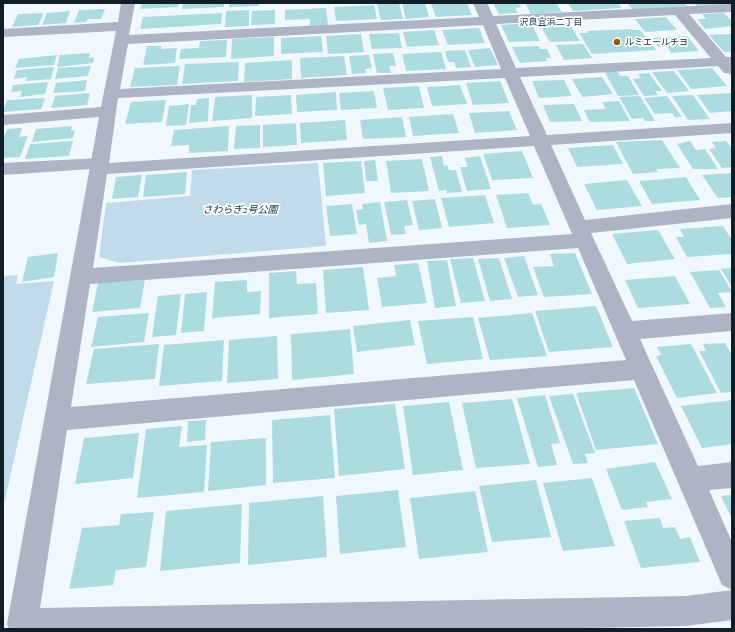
<!DOCTYPE html>
<html>
<head>
<meta charset="utf-8">
<style>
	body { margin:0 }
	#map { position:relative; width:735px; height:632px; overflow:hidden; background:#f1f8fd; font-family:"Crimson Pro",serif }
	canvas { display:block }
	.frame { position:absolute; inset:0; border:4px solid #101e26; pointer-events:none }
</style>
</head>
<body>
<div id="map">
<canvas width="735" height="632"></canvas>
<div class="frame"></div>
</div>
<script>
const ctx = document.querySelector('canvas').getContext('2d');
ctx.lineJoin = 'round';
function fillPath(path, color) { ctx.fillStyle = color; ctx.fill(path, 'evenodd'); }
function strokePath(path, color, width, dash) { ctx.strokeStyle = color; ctx.lineWidth = width; ctx.lineCap = dash ? 'butt' : 'round'; ctx.setLineDash(dash || []); ctx.stroke(path); }
function drawText(font, color, halo, rows, align = 'center') {
  ctx.font = font + ' "Crimson Pro","Noto Sans JP",serif'; ctx.lineWidth = 3.5; ctx.setLineDash([]); ctx.textBaseline = 'middle'; ctx.strokeStyle = halo; ctx.fillStyle = color; for (const [text, x, y, turn = 0] of rows) {
    ctx.save(); ctx.translate(x, y); ctx.rotate((+turn || 0) * Math.PI / 180); ctx.textAlign = isNaN(turn) ? turn : align; if (halo) ctx.strokeText(text, 0, 0); ctx.fillText(text, 0, 0); ctx.restore();
  }
}
fillPath(new Path2D(`
	M318,163L326,246L120,263L99,257L106,203L190,196L192,170Z
	M18,275L16,284L54,281L5,500H3V276Z`), '#c2dbeb');
fillPath(new Path2D(`
	M142,3H179L178,7L140,9Z
	M183,3H224V7L182,9Z
	M229,3H259V6L229,7Z
	M399,3L403,19L381,20L377,4Z
	M402,3H425L429,17L406,19Z
	M431,3H467L472,15L436,17Z
	M493,3H518L521,7L515,8L518,13L499,14Z
	M525,3H556L562,12L531,14Z
	M568,3H618L622,8L573,11Z
	M627,3H685L687,6L633,10Z
	M694,3H732V4L697,6Z
	M374,5L377,19L336,21L334,7Z
	M326,8L328,25L310,26V19L285,20V10Z
	M105,9L101,19H88L86,22L74,23L79,10Z
	M249,10V26L225,27L226,11Z
	M275,10V24L251,25L252,11Z
	M70,11L66,23L42,25L47,13Z
	M44,13L38,25L12,27L18,14Z
	M222,13L221,24L140,29L143,17Z
	M724,13L732,21V26L705,29L697,19H706L702,14Z
	M666,17L677,30L645,32L635,19Z
	M531,23L540,41L509,42L501,25Z
	M569,23L580,41L550,42L540,25Z
	M479,28L485,43L448,45L442,30Z
	M631,29L632,30H640L656,50L592,54L579,33H588L587,31Z
	M434,30L439,45L407,47L403,32Z
	M399,33L402,48L372,49L369,34Z
	M361,34L364,52L328,54L326,36Z
	M732,34V52H724L709,35Z
	M321,36L323,52L281,54V38Z
	M687,36L699,51L671,53L667,46L658,47L652,38Z
	M274,37V56L231,59L232,39Z
	M227,40L226,57L179,59L181,49L199,48L200,41Z
	M583,44L592,58L564,60L556,45Z
	M147,46H162L161,49L177,48L175,63L143,65Z
	M538,46L540,49H547L551,58H546L547,61L520,63L512,47Z
	M490,48L498,65L475,67L468,50Z
	M465,50L471,67L456,68L454,62H448L445,51Z
	M441,52L446,69L406,71L402,54Z
	M90,53L89,58L94,57L93,63L57,67L60,55Z
	M393,53L396,66H389L391,73H377L373,54Z
	M57,55L54,65L15,68L19,59Z
	M369,55L372,68L365,69L366,73L352,74L349,56Z
	M344,56L347,75L301,78L300,58Z
	M292,60V79L244,82L245,63Z
	M239,62L238,81L182,84L185,64Z
	M91,66L88,76L55,79L58,68Z
	M180,66L177,85L130,87L135,68Z
	M54,67L51,79L26,81L27,77L14,79L17,70Z
	M712,68L727,86L691,89L677,70Z
	M617,70L620,76H628L639,95L618,96L604,71Z
	M674,71L689,91L667,93L652,72Z
	M649,73L662,91H655L658,95L644,96L633,79L641,78L638,74Z
	M602,77L613,94L582,97L572,79Z
	M87,80L85,91L53,93L56,83Z
	M564,80L572,96L539,98L532,81Z
	M500,81L509,103L473,105L466,83Z
	M48,82L45,94L20,97L22,91L11,92L13,85Z
	M460,85L467,104L432,106L427,87Z
	M419,86L424,108L388,110L383,88Z
	M374,91L377,108L341,110L339,93Z
	M336,92L337,110L297,112L296,95Z
	M90,93L87,105L51,108L55,96Z
	M732,93V111L710,113L697,95Z
	M252,95V118L212,121L215,97Z
	M291,95L292,114L255,116L256,97Z
	M693,95L710,119L688,120L672,96Z
	M640,96L655,121H645L643,118L632,119L619,97Z
	M667,96L682,117H675L672,113L655,114L644,98Z
	M45,98L41,109L3,112L7,100Z
	M209,98L208,121L189,123L191,105H196L197,99Z
	M166,100L162,122L125,124L131,102Z
	M619,101L630,121L590,122L584,110L606,109L602,102Z
	M189,104L186,125L166,126L169,106Z
	M574,104L582,121L550,122L543,105Z
	M509,111L517,130L475,133L469,113Z
	M453,114L459,133L413,136L409,117Z
	M402,117L406,137L363,139L360,120Z
	M345,120L347,140L301,143L300,123Z
	M296,123L297,145L263,147V125Z
	M260,125V148L234,149L236,126Z
	M72,126L71,131L75,130L73,138L32,142L36,129Z
	M229,126L228,151L189,153V145L171,146L174,130Z
	M22,128L19,137L28,136L20,157L3,158V139L7,129Z
	M662,140L680,168L656,169L658,172L633,174L616,142Z
	M73,141L69,156L25,159L30,144Z
	M690,141L696,150L705,149L718,169H693L677,144Z
	M726,141L732,148V167L722,168L709,149L716,148L712,142Z
	M613,145L623,164L577,167L568,148Z
	M522,151L533,178L492,180L483,154Z
	M442,156L444,166L447,165L449,170H456L462,192L447,193L446,190L439,191L430,157Z
	M480,156L491,189L467,191L460,167H468L465,158Z
	M422,159L429,191L391,193L386,161Z
	M375,160L378,181H366L364,161Z
	M361,161L365,193L326,196L323,163Z
	M187,172L185,194L143,197L146,175Z
	M732,173V197L718,198L702,175Z
	M142,175L138,197L112,199L116,177Z
	M686,177L700,200L652,204L639,181Z
	M627,180L642,206L597,210L584,184Z
	M528,193L533,205L541,204L550,225L507,228L496,195Z
	M485,195L494,223L449,227L441,198Z
	M435,199L442,228L419,230L412,201Z
	M407,200L413,225L404,226L406,234L391,235L384,202Z
	M380,202L387,241L369,243L366,224L359,225L356,210L363,209L362,204Z
	M352,204L357,234L330,236L326,206Z
	M723,226L732,240V254L687,257L676,237H684L680,229Z
	M658,230L675,259L627,264L612,234Z
	M58,253L54,277L22,282L28,257Z
	M575,253L592,294L544,297L533,267L554,266L550,254Z
	M524,256L538,295L518,297L504,258Z
	M473,258L485,301L461,303L450,259Z
	M499,258L512,299L490,301L478,259Z
	M447,260L456,306L435,308L427,261Z
	M418,263L427,303L382,307L377,278L396,276L394,265Z
	M363,267L369,310L326,313L323,270Z
	M732,268V287L721,269Z
	M719,270L732,292L718,293L726,307L710,308L690,272Z
	M296,271L297,284L316,283L318,314L269,318V273Z
	M675,276L690,304L638,308L625,280Z
	M145,280L140,308L92,312L98,283Z
	M247,280V292L261,291L260,314L212,318L215,282Z
	M207,292L204,331L181,333L185,294Z
	M181,294L176,335L152,337L158,296Z
	M596,306L613,347L549,352L535,311Z
	M149,313L144,342L91,347L98,317Z
	M532,313L547,356L490,360L478,318Z
	M473,317L483,359L427,364L418,321Z
	M410,320L415,345L357,352L353,326Z
	M350,329L354,374L292,380L291,334Z
	M277,336L278,379L227,383L229,340Z
	M224,340L222,381L159,386L164,345Z
	M725,343L732,355V392L721,393L699,351H706L703,344Z
	M159,344L155,379L86,384L94,349Z
	M691,344L717,393L677,398L656,356L661,355L657,347Z
	M634,388L658,444L596,450L576,393Z
	M573,394L595,453L585,454L588,463L573,464L549,396Z
	M545,395L560,443L551,444L557,465L538,467L517,398Z
	M512,399L530,464L476,468L462,403Z
	M732,400V444L702,448L681,406Z
	M449,402L463,470L413,475L403,406Z
	M395,404L405,469L339,476L334,409Z
	M330,415L335,478L273,483L272,420Z
	M206,420L205,440L187,442L188,421Z
	M182,426L179,447L207,445L204,492L137,498L146,429Z
	M139,433L133,478L75,484L84,438Z
	M266,438V485L208,491L211,442Z
	M655,462L672,499L646,502L648,507L622,510L606,469Z
	M592,478L615,546L563,551L543,483Z
	M536,480L551,537L492,542L479,486Z
	M398,490L406,547L340,554L336,496Z
	M475,491L488,552L419,559L410,498Z
	M732,495V519L721,496Z
	M323,496L327,557L248,565L249,503Z
	M242,504L240,563L160,571L166,511Z
	M154,512L146,567L116,570L113,585L69,589L82,528L119,525L121,514Z
	M660,518L663,528L675,527L680,539L690,537L700,562L641,568L624,521Z`), '#acdcdf');
fillPath(new Path2D(`
	M100,158L106,160L109,164L106,168L3,175V163Z`), '#aeb4c3');
fillPath(new Path2D(`
	M121,3H135L129,35L479,17L473,3H487L493,16L732,4V12L689,14L726,57H732V74L724,73L718,66L520,77L547,135L732,123V133L551,145L585,220L732,204V218L591,233L632,321L732,313V331L640,339L698,466L732,462V488L709,490L732,542V590L722,585L634,380L67,430L40,608L686,596L732,590V620L686,626L539,629H9L7,624L99,117L3,125V115L101,107L116,31L3,37V29L118,22ZM675,15L711,58L516,68L496,24ZM483,25L501,69L120,89L128,44ZM505,78L530,136L109,163L118,98ZM534,146L572,234L93,268L107,174ZM578,248L626,360L71,407L90,284Z`), '#aeb4c3');
for (const [x, y, r, color] of [
	[617,42,4,"#8f5e0b"]
]) { const dot = new Path2D(); dot.arc(x, y, r, 0, 2 * Math.PI); ctx.fillStyle = color; ctx.fill(dot); strokePath(dot, '#fff', 1.5); }
drawText('9px', '#173849', '#fff', [
	["沢良宜浜二丁目",551,22]
]);
drawText('9px', '#101e26', '#fff', [
	["ルミエールチヨ",625,42]
], 'left');
drawText('italic 10px', '#103446', '#fff', [
	["さわらぎ2号公園",240,210]
]);
</script>
</body>
</html>
